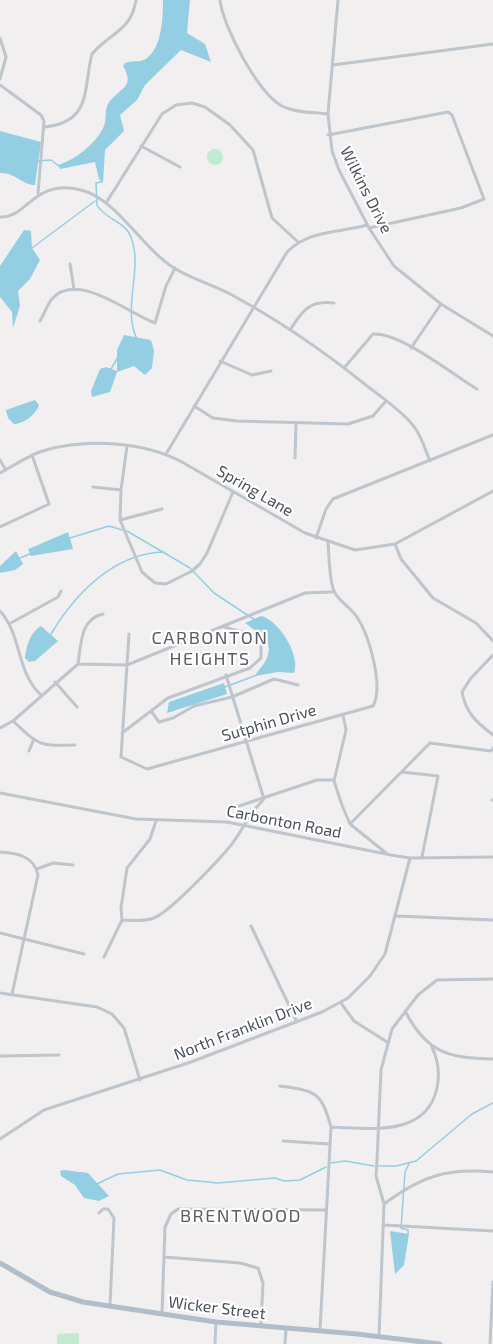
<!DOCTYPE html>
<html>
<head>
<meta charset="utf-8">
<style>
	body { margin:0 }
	canvas { display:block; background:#f1efef }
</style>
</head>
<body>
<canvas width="493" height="1344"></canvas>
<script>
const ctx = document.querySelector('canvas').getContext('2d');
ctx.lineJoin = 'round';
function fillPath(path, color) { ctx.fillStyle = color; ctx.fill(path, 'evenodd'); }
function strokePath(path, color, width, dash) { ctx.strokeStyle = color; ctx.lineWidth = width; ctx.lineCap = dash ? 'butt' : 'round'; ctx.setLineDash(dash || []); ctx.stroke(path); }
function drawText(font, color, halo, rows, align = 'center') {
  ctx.font = font + ' "Exo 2",sans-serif'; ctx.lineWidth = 4.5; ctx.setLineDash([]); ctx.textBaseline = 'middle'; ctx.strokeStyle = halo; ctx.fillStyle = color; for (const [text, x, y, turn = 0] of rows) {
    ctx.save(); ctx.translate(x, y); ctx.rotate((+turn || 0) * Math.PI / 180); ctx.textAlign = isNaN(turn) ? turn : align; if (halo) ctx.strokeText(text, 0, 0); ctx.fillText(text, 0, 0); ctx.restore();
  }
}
fillPath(new Path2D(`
	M207 157a8 8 0 1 1 16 0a8 8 0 1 1-16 0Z
	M79,1333V1344H57V1334Z`), '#c2ead3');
fillPath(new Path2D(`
	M163,0H190L187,33L205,44L211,62L181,50L145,85L137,100L120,115L124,131L105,150L103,183L99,179L95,162L60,169L58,165C75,160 97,143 104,126C107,119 104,111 108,104C119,87 136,89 123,66L125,63C131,60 142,63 147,58C162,47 163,17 163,0Z
	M0,131L41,142L35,185C22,185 15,172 0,173Z
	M24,230L31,231L32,248L40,260L30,279L18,291L20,306L13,328L12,312L0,297V266Z
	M124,335L151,340L154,351L152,368L145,375L134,366L117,372L110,392L92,397L91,391L100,369L106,367L117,371V350Z
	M35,400L39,405C36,414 24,424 14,424L8,418L6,410Z
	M68,532L73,549L31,556L28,549L31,548Z
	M16,551L23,564L15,570L0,573V566Z
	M261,616C279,620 301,656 294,673L278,672L255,676C258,670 263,666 266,660C276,640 258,633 245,623Z
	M41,626L58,641L35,661L29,662L25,658C26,647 30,632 41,626Z
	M224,683L227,694L167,713L169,702Z
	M64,1170L88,1173L109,1196L99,1201L84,1198L75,1185L61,1176L60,1171Z
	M390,1231L409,1234L404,1265L395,1274Z`), '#94cee3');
strokePath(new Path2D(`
	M37,161L51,160L59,166
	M101,182L96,183L97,205C105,220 127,221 132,240C142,271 123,307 136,337
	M32,248L95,201
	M111,369L118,357
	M127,531L190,568L214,593L255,620
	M70,538L109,526L122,530
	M20,558L30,554
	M51,634C75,594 114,553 164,552
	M225,687L257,675
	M331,1163L345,1161L374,1166
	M379,1166H396L416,1161L472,1114L493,1103
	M97,1184L118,1174L160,1170L187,1180L218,1183L275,1178L284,1181L300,1180L326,1167
	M408,1234V1230L401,1228L405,1172L409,1164`), '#94cee3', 1.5);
strokePath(new Path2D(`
	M220,0C223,27 258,93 282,106C295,113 314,112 328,114
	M338,0L328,114L332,151L339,170L369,228L394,266L441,304L493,336
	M0,38L6,57L0,79
	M333,65L493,44
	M0,85L41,115L44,121L38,193
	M45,127C92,122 83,89 92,54C110,32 131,32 136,0
	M328,135L448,112L452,115L484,199L461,208L369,228
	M141,146L180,167
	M106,203L162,114L176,105L192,103L205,107L230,125L253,150L272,218L297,241
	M0,217C27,219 33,178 81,190C117,199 141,247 174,268C192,279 213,285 232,295C280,321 325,352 367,386C383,398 400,410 412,424C421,434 425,449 430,461
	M70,264L74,289
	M40,321C44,314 47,306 51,300C76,269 129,314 155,323L166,286L175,268
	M290,330C302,311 309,300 334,303
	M411,348L441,304
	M220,361L252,375L271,371
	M344,368L373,334C400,332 452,374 477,389
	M194,406L213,418L237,421L348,424L373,416L386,401
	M127,446L121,490L120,520L142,572L155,583L166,584L192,571L200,564L207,553L233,492
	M166,454L287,252C308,230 339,233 367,225
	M295,458L296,423
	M0,460L6,470
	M0,473C15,465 30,454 46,450C88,438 144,442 182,462L305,533L355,550L395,544L493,491
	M93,487L121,490
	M120,520L162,509
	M0,527L49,504L32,455
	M316,538L326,509L333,499L493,435
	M395,544L401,559L433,598L476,623L493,641
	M0,611C22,635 16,672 41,695
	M9,624L58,597L61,591
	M129,634L121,757L147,769L373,706C384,686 369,635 357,617C351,608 340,602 335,593C329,584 329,554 328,542
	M493,655L471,678L462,692C466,713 476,722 493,735
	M78,664C81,645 80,619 103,614
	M55,682L77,707
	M151,711L159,722L173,718L194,706L232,697L274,679L298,685
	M343,715L346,730L334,781L342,805L350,824L386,853
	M13,721C40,746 38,746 75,745
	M0,728L13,721L78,664L127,665L305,593L332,592
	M122,733L168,698L250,668L261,658V641L254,635L224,627
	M29,751L33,741
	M402,772L438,776L422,857
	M0,793L136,819L227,822L391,855L410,858L493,857
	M492,800H493
	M227,810L317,780H334
	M350,824L430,743L491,751L493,748
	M0,852C17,853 34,856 38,875L12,994
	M37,869L53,863L73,865
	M396,916L493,920
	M122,920C132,920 144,922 154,918C171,911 219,860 232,844C244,828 248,815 264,799L226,675
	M251,926L297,1022
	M0,933L84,954
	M104,957L122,920L121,908L127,868L150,839L156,821
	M0,993L97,1007L112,1014L124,1028L140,1080
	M341,1003L354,1021L387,1042
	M405,1011C427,1053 448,1058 493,1059
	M0,1056L59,1055
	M280,1086C315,1091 321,1091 331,1127L320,1330
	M331,1127C369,1128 426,1138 437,1088C440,1074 438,1060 432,1047
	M0,1139L44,1110L191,1062L322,1012L348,998L370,976L385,954L410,858
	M283,1141L329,1144
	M384,1204C422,1176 446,1168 493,1172
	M99,1213L103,1209H108L114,1218L110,1305
	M384,1225L493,1231
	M164,1257L240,1263L258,1268L263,1283L261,1325
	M162,1313L165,1227L171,1214L178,1209L326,1210
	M379,1336L384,1204L376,1176L377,1161L381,1070L392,1029L418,995L437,980L493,979
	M215,1344L216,1322
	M285,1344L286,1329
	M490,1344L493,1282`), '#bfc5cc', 3);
strokePath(new Path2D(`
	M0,1263L50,1292L83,1302L216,1322L357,1334L440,1344`), '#b1bdcb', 5);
drawText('16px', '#49515a', '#fff', [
	["Wilkins Drive",366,190,63],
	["Spring Lane",255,491,30],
	["Sutphin Drive",269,723,-16],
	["Carbonton Road",284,822,11],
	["North Franklin Drive",243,1029,-21],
	["Wicker Street",217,1308,7]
]);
ctx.letterSpacing = '1.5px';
drawText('18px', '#5c5f63', '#fff', [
	["CARBONTON",210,638],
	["HEIGHTS",210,659],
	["BRENTWOOD",241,1216]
]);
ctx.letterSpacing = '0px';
</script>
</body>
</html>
